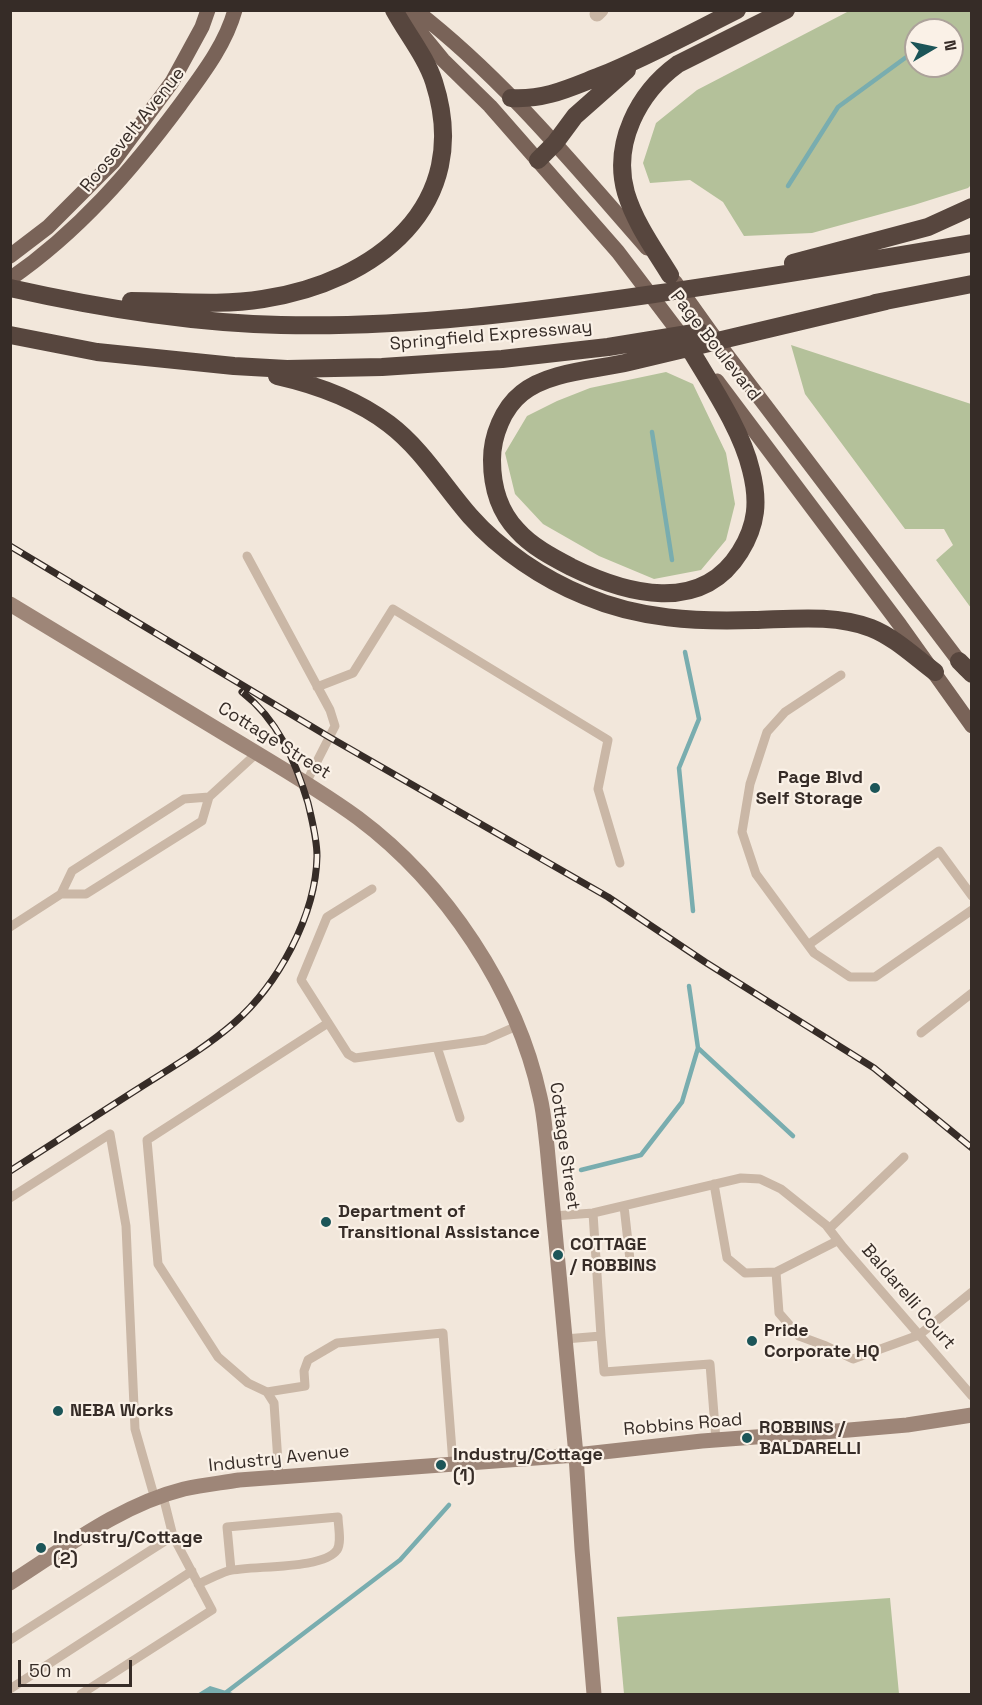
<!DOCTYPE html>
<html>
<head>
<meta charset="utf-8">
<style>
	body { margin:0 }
	#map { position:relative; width:982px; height:1705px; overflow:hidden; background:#f2e7db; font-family:"Space Grotesk",sans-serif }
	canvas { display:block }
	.frame { position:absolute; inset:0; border:12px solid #362c27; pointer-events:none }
	.north { position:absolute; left:904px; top:18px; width:60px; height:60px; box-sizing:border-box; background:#faf1e7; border:2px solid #aca29a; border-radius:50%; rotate:81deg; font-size:16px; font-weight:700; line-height:24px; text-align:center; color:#362c27 }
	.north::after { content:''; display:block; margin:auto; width:21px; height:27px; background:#1c5558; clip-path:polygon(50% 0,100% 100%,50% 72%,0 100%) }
	.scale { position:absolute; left:18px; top:1660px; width:114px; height:27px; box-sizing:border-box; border:3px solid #362c27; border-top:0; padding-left:8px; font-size:18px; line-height:21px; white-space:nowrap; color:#362c27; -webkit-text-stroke:4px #faf1e7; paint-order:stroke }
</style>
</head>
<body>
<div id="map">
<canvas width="982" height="1705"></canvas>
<div class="frame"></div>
<div class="north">N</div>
<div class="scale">50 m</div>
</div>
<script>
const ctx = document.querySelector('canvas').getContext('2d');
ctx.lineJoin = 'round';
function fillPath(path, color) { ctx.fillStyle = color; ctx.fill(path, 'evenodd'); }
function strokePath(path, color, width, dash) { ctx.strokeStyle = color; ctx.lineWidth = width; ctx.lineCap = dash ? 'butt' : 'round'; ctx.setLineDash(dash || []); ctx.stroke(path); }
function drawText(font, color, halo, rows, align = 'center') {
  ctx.font = font + ' "Space Grotesk",sans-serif'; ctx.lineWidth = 4.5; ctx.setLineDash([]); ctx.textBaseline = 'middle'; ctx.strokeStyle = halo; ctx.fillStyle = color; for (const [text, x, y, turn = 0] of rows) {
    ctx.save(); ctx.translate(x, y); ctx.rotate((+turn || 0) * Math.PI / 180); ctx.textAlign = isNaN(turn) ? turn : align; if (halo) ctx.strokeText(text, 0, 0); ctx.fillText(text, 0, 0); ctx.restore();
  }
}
fillPath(new Path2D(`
	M849,11H971V185L968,188L914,205L812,233L744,236L723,202L690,180L650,183L643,163L656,123L697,90ZM916,30H952V66H916Z
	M791,345L971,404V608L936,560L953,545L944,529H905L805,394Z
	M666,372L693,384L726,453L735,504L726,540L701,570L654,579L599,556L543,524L515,494L505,453L527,416L557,401L590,388Z
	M890,1598L899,1694H624L617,1617Z`), '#b4c19a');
fillPath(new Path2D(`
	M210,1686L236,1694H197Z`), '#79adaf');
strokePath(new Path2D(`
	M788,186L838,107L916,50
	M652,432L672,560
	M685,652L699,719L679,768L693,911
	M698,1048L793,1136
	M581,1170L641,1155L682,1102L698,1048L689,986
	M224,1694L400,1560L449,1505`), '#79adaf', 4.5);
strokePath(new Path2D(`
	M247,556L330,710L335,726L306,783
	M841,675L785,712L767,732L750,784L742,832L756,874L814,953L850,977H875L972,910
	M317,687L353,673L393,609L608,740L598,789L620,863
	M372,889L327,917L301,980L348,1054L355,1058L472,1042L485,1040L517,1026
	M61,894H86L202,821L209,797L257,753
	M10,927L61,894L72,871L184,799L209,797
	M808,945L939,851L972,896
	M921,1033L972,993
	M437,1047L460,1118
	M714,1184L727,1258L745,1273L776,1272L837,1241
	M10,1198L110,1134L126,1226L135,1429L155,1499
	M624,1206L630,1260
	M554,1216L593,1213L741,1178L760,1179L781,1189L826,1225L843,1247L972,1396
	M829,1229L904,1157
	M776,1272L779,1313L799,1336L826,1346L853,1359L919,1335L972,1292
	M601,1336L604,1372L710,1364L716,1440
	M565,1339L601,1336L593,1213
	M267,1392L305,1386L304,1371L308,1360L337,1343L443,1333L453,1464
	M279,1477L274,1403L267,1392L248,1383L218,1357L158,1264L147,1140L328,1023
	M198,1584C208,1580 218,1574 228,1571C252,1565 323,1570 337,1550C342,1542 338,1526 338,1517L227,1527L231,1570
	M10,1640L173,1536
	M10,1689L192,1571
	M81,1694L212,1610L173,1536L163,1496`), '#cab7a6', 9);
strokePath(new Path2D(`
	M597,14L601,10`), '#cab7a6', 15);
strokePath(new Path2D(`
	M10,604C80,647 150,689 220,731C266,759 314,786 358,818C445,883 517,990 540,1097C544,1113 545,1130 547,1146L576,1455L582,1549L594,1694
	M10,1583C65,1548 120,1505 184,1489C202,1485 221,1483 239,1480L576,1455L702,1441L849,1430L907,1425L972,1415`), '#9e8678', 15);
strokePath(new Path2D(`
	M402,10L443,60L490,106L618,252L687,343
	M415,10C503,78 574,165 647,248
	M10,256L48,227L113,162L172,82L202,27L208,10
	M10,279C78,232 131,171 180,105C201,76 225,46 235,10
	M675,282L727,355L965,669
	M717,381L900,625L972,726`), '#796358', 15);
strokePath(new Path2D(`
	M511,98C545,100 569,88 600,76C647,57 691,33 737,10
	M538,160L555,143L575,116L627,70
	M793,263L928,227L972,207
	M670,275C654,249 635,223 626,193C612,144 638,93 678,64L786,10
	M10,288C99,308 190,323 281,325C406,328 530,312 654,294C760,279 866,261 972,243
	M131,301C174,301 220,306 263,299C375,282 474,206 434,82C426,57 407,34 394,10
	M875,303L972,284
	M10,335L97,352L234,366L287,369L382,367L502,359L608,347L700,332
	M687,344C709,382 741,428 751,470C759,501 757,525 740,552C701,615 626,594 571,567C552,557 531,546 517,530C499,511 492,486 492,460C492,436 503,408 522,393C549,371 596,370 629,362C714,341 800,321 886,301
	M277,376C317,385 356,399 389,424C422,449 443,485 470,516C500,550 543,579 585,596C639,619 696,622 754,620C792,619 835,614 871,628C894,637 915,657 935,672
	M959,661L972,674`), '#57463e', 18);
const rail = new Path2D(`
	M10,546L329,737L608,897L705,962L874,1068L972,1148
	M10,1171C51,1145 92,1118 133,1092C167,1070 203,1050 234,1023C278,985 316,915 317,856C317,839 312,820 308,803C295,760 278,720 242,692`);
strokePath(rail, '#362c27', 7);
strokePath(rail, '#faf1e7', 4.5, [14]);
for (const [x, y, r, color] of [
	[875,788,6,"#1c5558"],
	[326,1222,6,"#1c5558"],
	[558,1255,6,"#1c5558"],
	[752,1341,6,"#1c5558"],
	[58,1411,6,"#1c5558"],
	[747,1438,6,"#1c5558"],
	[441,1465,6,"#1c5558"],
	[41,1548,6,"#1c5558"]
]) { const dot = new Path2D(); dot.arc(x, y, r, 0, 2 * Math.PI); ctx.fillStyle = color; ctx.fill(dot); strokePath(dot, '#faf1e7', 2); }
drawText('18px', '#362c27', '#faf1e7', [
	["Roosevelt Avenue",133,130,-51],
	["Springfield Expressway",491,336,-5],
	["Page Boulevard",715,346,52],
	["Cottage Street",274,741,32],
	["Cottage Street",564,1146,82],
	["Baldarelli Court",908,1297,49],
	["Robbins Road",683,1425,-5],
	["Industry Avenue",279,1459,-6]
]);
drawText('bold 18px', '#362c27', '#faf1e7', [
	["Page Blvd",863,778,"right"],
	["Self Storage",863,799,"right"],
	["Department of",338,1212],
	["Transitional Assistance",338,1233],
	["COTTAGE",570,1245],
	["/ ROBBINS",570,1266],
	["Pride",764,1331],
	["Corporate HQ",764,1352],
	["NEBA Works",70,1411],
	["ROBBINS /",759,1428],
	["BALDARELLI",759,1449],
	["Industry/Cottage",453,1455],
	["(1)",453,1476],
	["Industry/Cottage",53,1538],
	["(2)",53,1559]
], 'left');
</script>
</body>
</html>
